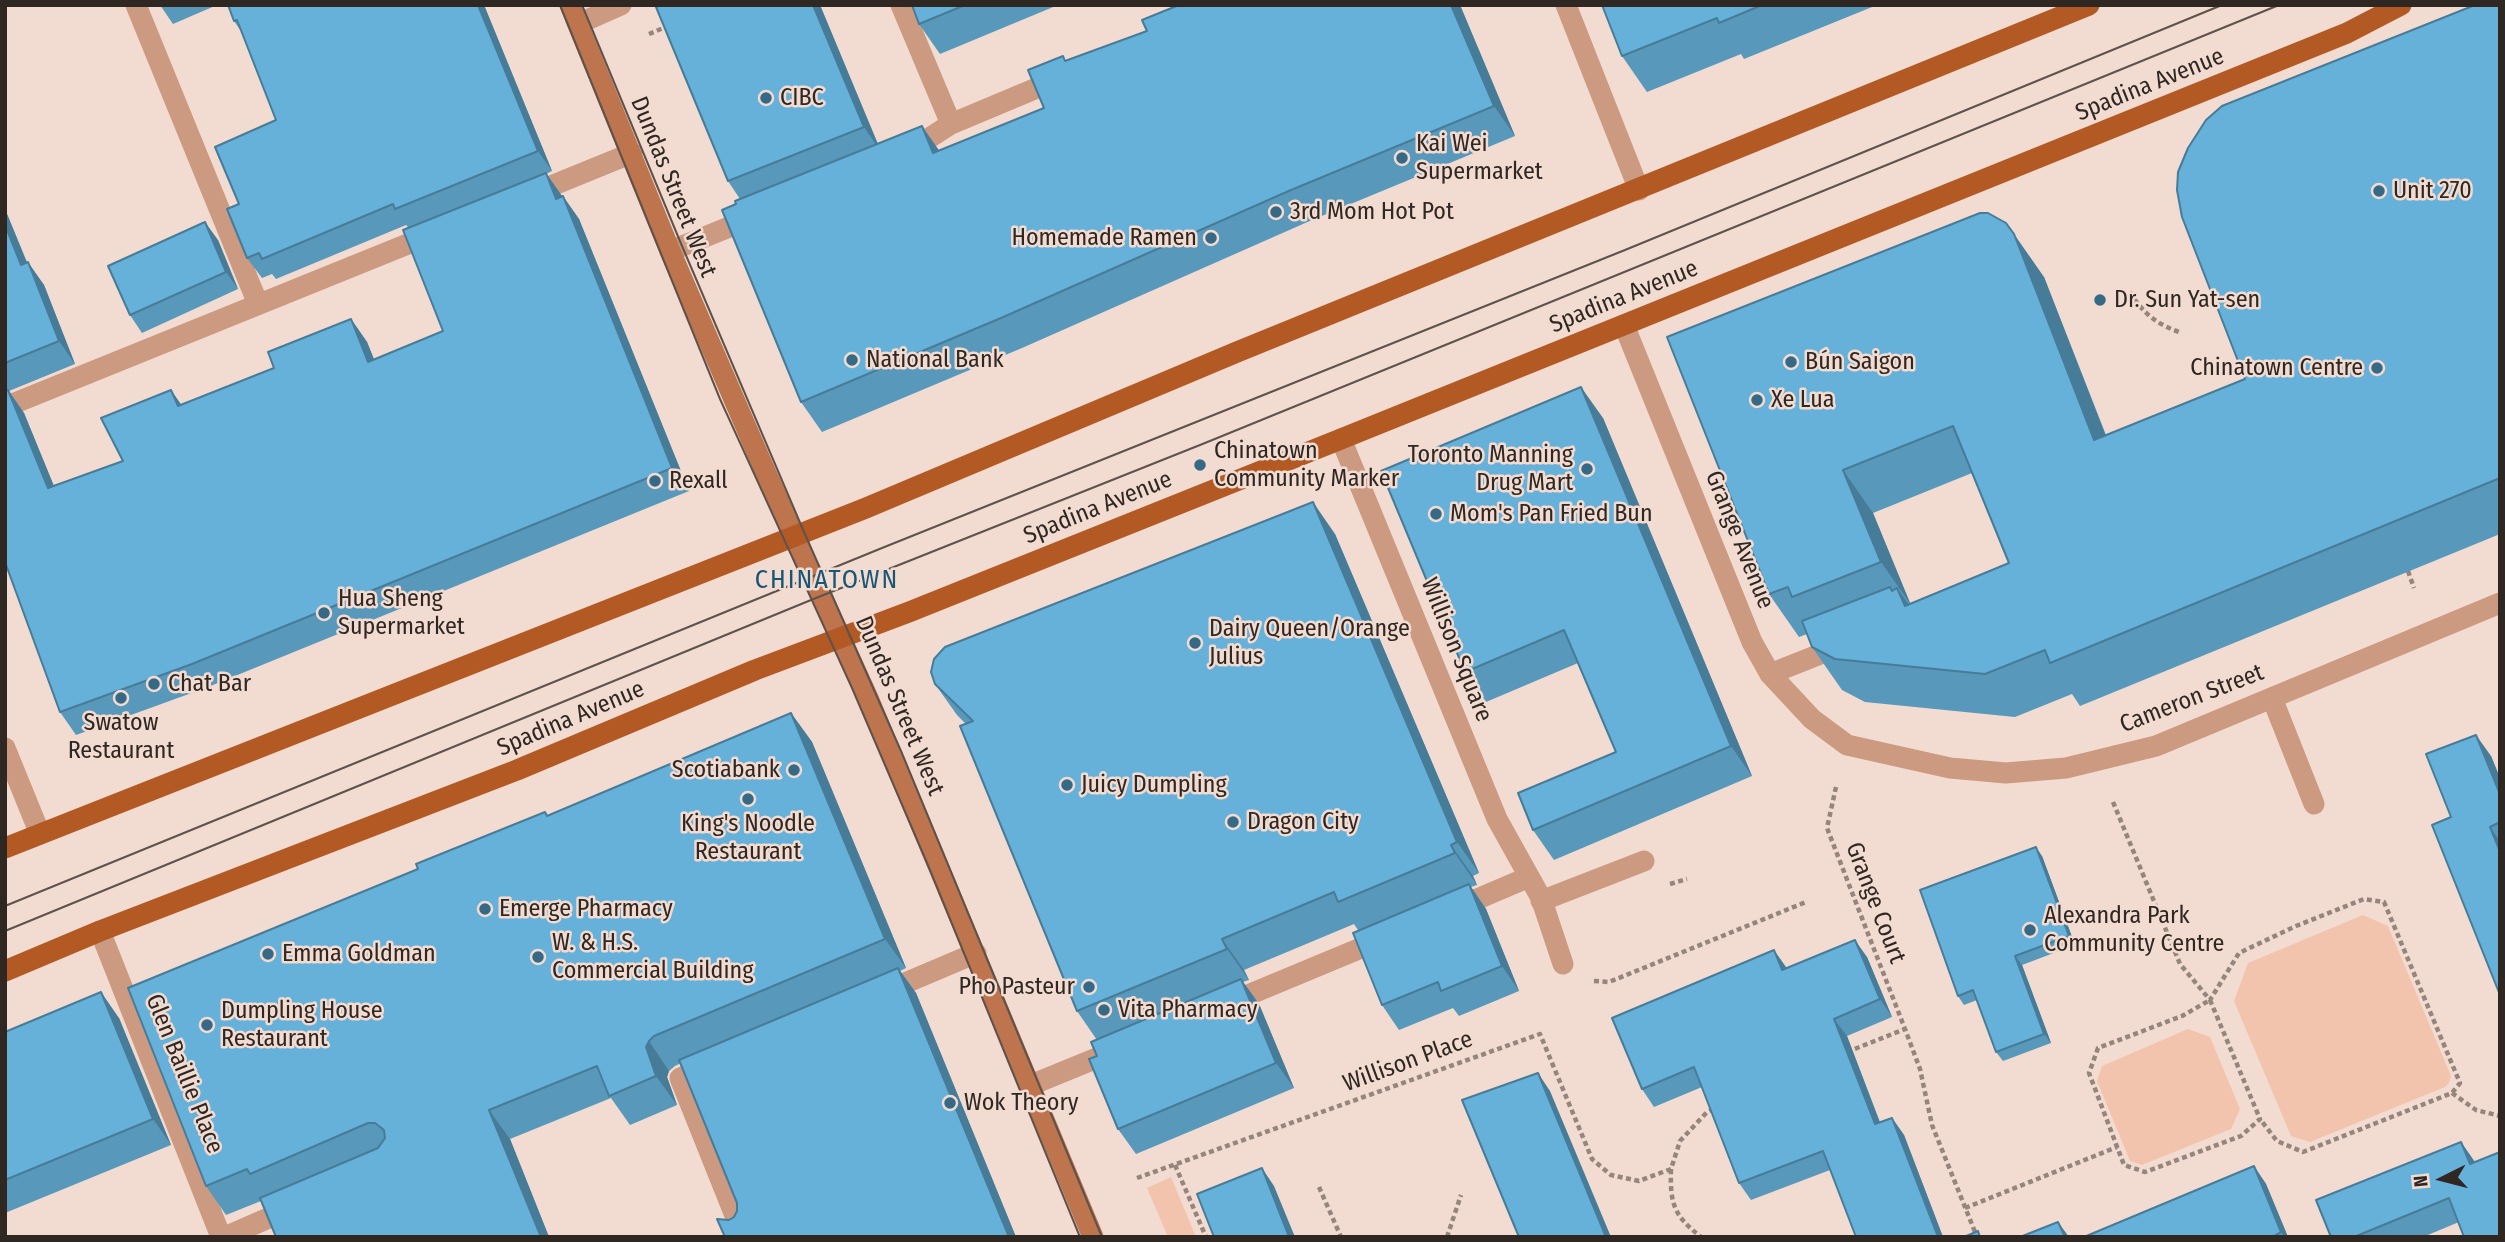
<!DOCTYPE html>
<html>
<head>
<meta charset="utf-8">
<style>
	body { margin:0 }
	#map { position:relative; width:2505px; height:1242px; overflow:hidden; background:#f2dbd0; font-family:"Fira Sans Condensed",sans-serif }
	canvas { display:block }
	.frame { position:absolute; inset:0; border:7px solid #2f2722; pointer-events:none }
	.north { position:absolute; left:2407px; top:1144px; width:70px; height:70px; -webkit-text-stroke:5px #f2dbd0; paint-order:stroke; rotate:264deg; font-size:19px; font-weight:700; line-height:28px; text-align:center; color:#2f2722 }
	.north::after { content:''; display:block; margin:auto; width:24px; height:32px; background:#2f2722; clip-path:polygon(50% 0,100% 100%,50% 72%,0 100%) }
</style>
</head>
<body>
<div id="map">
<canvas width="2505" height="1242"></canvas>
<div class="frame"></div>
<div class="north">N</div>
</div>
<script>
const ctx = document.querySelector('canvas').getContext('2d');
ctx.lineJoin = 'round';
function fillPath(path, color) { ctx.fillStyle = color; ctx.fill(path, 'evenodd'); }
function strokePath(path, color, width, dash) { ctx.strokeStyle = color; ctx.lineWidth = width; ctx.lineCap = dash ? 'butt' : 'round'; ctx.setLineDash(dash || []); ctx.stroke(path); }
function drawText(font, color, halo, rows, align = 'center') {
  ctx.font = font + ' "Fira Sans Condensed",sans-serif'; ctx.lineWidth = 5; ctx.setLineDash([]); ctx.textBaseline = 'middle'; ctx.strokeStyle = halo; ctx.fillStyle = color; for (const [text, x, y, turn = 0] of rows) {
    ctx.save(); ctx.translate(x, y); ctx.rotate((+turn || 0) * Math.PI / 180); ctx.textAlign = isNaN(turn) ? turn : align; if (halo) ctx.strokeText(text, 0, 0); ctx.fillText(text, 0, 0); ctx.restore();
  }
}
fillPath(new Path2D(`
	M2363,915L2388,926L2451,1076L2449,1083L2445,1087L2310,1142L2291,1136L2234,1001L2248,963Z
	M2188,1029L2210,1037L2240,1109L2231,1129L2142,1165L2130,1161L2097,1081L2102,1066Z
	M1171,1177L1196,1237H1168L1147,1188Z`), '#f3c4ad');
strokePath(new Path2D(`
	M649,34L668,26
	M2130,292C2143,314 2158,325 2182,333
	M2408,571L2414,588
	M1836,787L1827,828L1905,1029L1920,1069L1932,1125L1977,1237
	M2113,802L2180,964L2210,1000L2239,953L2296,926L2364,899L2384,902L2460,1083L2452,1093L2303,1152L2277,1141L2260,1119
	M1670,884L1687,879
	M1594,981L1609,982L1806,902
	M2210,1000L2260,1119L2241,1136L2145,1172L2124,1165L2089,1073L2098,1048L2182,1016Z
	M1847,1052L1905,1029
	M2452,1093L2476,1110L2500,1116
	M1175,1165L1206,1237
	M1671,1169C1670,1203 1673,1215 1701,1237
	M1137,1178L1540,1034L1592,1159L1611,1175L1639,1181L1671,1169L1680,1141L1707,1112L1714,1109
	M1319,1187L1341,1237
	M1965,1208L2117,1147
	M1447,1237L1461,1195`), '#95857d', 4.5, [5, 3.5]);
strokePath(new Path2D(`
	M136,5L258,304
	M901,5L951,124
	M578,24L621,5
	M906,153L951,124L1063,77
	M529,195L632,153
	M670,251L754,217
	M5,407L435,233
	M1770,674L1843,645
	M2272,698L2314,804
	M1454,909L1529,877
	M100,931L221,1237
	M884,992L976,953
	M1224,1005L1385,938
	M713,1065L680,1078L742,1233
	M1031,1085L1114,1051
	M225,1237L294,1207`), '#cc9a80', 21);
strokePath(new Path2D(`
	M1566,5L1639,190
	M1624,325L1752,642L1770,674L1812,719L1847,745L1950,768L2006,773L2066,768L2156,746L2500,603
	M1341,439L1497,819L1541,898L1563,964
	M5,748L40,834
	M1541,901L1644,861`), '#cc9a80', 21);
strokePath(new Path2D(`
	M570,5L670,251L765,471L868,698L1093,1237`), '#be754e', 21);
strokePath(new Path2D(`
	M5,848L866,508L1237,352L2089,5
	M5,971L100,931L517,770L755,670L909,612L1341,439L2347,33L2401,5`), '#b25924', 21);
strokePath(new Path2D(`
	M560,5L720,399L852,688L930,870L1080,1237
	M582,5L682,246L804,532L901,751L1102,1237
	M5,906L882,548L1625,250L2222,5
	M5,931L811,600L1205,443L2279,5`), '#5e524c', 2);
fillPath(new Path2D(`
	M160,5H217L173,24Z
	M228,5H484L552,171L546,174L579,219L689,491L208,687L76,735L60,712L5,563V209L27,262L44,285L75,364L9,391L24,413L54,486L123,461L171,390L181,405L274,368L351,319L367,342L374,359L443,331L409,228L406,225L276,279L272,274L262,278L247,258L239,204L276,120L241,31L234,21Z
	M820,5L878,144L939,151L1044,108L1066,61L1147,31L1179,5H1460L1515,136L1312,220L1022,348L822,432L801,402L736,204L740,199L728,181Z
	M912,5H1058L940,54L919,24Z
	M1602,5H1877L1744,59L1741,54L1647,92L1622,56Z
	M2500,5V534L2080,706L2072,694L2015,717L1865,702L1842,690L1812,647L1807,634L1799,637L1769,594L1667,337L2044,277L2106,435L2245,379ZM1972,473L2009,563L1910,604L1873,513Z
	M218,240L238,289L142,333L130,315Z
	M1603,418L1752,776L1554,860L1533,830L1616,752L1578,663L1486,702L1465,672Z
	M1335,534L1479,873L1473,876L1477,885L1471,887L1486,909L1519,991L1459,1016L1453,1008L1399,1030L1382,1005L1358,930L1354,924L1244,970L1249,980L1243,982L1259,1004L1294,1088L1136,1154L1118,1129L1097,1056V1040L1077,1011L966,724L957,715L935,684Z
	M791,713L812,742L906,968L900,971L916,993L1016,1237H725L729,1220L734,1217L737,1211V1203L681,1063L675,1066L669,1071L667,1077L677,1105L630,1125L611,1098L510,1139L549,1237H276L261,1201L226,1215L206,1186L418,869L545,812L548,816Z
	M2491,756L2500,778V995L2451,817Z
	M2042,856L2075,945L2022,965L2051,1043L2003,1061L1996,1052L1977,1000L1964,1005L1958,996Z
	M1867,957L1892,1017L1847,1036L1880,1122L1892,1118L1904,1135L1943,1237H1856L1830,1170L1751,1200L1739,1183L1702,1087L1654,1107L1642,1089L1786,968Z
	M119,1018L171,1145L5,1213V1032Z
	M2461,1142L2475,1162L2459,1222L2423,1237H2331Z
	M2254,1166L2266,1184L2288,1237H2084Z`), '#5898bb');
fillPath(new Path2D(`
	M478,5H484L552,171L538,151Z
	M813,5H820L881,152L864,127Z
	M1451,5H1460L1515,136L1494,106Z
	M922,126L943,156L933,153Z
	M546,173L562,196L572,222L556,199Z
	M563,196L579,219L689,491L672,468Z
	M5,209L37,288L21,265L5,225Z
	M205,222L218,240L238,289L226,272Z
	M2014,234L2044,277L2124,483L2094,440Z
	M28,262L44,285L75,364L59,341Z
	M351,319L367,342L384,385L368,362Z
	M1581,387L1603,418L1752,776L1731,746Z
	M8,390L24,413L64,511L48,488Z
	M171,390L187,413L178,406Z
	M1843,470L1873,513L1911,605L1881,562Z
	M1313,502L1335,534L1479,873L1457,842Z
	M1897,588L1928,631L1905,606Z
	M791,713L812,742L906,968L885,939Z
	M2476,735L2491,756L2500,778V794Z
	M2490,827L2500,841V852Z
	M1451,845L1473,876L1477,885L1455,853Z
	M2036,847L2042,856L2075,945L2069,936Z
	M1469,884L1486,909L1519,991L1502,966Z
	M1222,939L1244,970L1249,980L1227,949Z
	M1855,940L1867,957L1892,1017L1880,999Z
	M1774,950L1786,967L1794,988L1782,970Z
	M2015,956L2022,965L2051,1043L2044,1034Z
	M898,968L916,993L1016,1237H1009Z
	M1241,979L1259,1004L1294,1088L1276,1063Z
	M101,992L119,1018L171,1145L153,1119Z
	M1834,1019L1847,1036L1887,1142L1875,1124Z
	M649,1041L669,1071L667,1077L677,1105L656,1076L646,1047Z
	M1538,1073L1550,1091L1611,1237H1606Z
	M489,1110L510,1139L549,1237H541Z
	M1892,1118L1904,1135L1943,1237H1938Z
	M2461,1142L2476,1164H2470Z
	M2254,1166L2266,1184L2288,1237H2284L2281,1232Z
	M1262,1168L1274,1186L1295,1237H1289Z
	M2058,1222L2069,1237H2065Z`), '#477c99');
const building = new Path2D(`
	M228,5H478L538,151L395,209L393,204L262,259L259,253L247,258L227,209L239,204L215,147L276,120L237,20L234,21Z
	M661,5H813L864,127L728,181L656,7Z
	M912,5H965L919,24Z
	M1179,5H1451L1494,106L1291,190L1001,318L801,402L722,210L736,204L735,201L922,126L933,153L1044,108L1028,70L1063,56L1065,61L1147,31L1142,20Z
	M1602,5H1762L1719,23L1717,18L1622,56Z
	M2475,5H2500V478L2050,663L2045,650L1985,674L1835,659L1812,647L1802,621L1890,587L1892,591L1897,588L1905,606L2009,563L1953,426L1843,470L1881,562L1792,597L1788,587L1769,594L1667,337L1980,213H1988L2006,223L2014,234L2094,440L2245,379L2182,217L2177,190L2178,172L2188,148L2206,120L2222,106Z
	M546,173L556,199L563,196L672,468L192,664L60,712L5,562V391L8,390L48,488L123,461L101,418L171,390L178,406L274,368L268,352L351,319L368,362L443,331L403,230Z
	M205,222L226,272L130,315L108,266Z
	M5,225L21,265L28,262L59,341L5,363Z
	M1581,387L1731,746L1533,830L1518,793L1616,752L1564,630L1465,672L1381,471Z
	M1313,502L1457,842L1451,845L1455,853L1338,902L1334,892L1222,939L1227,949L1077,1011L960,726L973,721L935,684L931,672L934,659L945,647Z
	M791,713L885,939L654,1036L649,1041L646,1047L656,1076L609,1096L597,1066L489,1110L541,1237H276L260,1198L378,1148L385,1138L384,1130L375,1123H368L250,1174L247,1169L206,1186L128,988L418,869L416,864L545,812L547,816Z
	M2476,735L2500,794V822L2490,827L2500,852V995L2432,825L2451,817L2426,754Z
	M2036,847L2069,936L2015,956L2044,1034L1996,1052L1973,990L1958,996L1920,890Z
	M1469,884L1502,966L1441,991L1438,982L1382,1005L1353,933Z
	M1855,940L1880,999L1834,1019L1875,1124L1892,1118L1938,1237H1856L1823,1151L1739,1183L1694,1067L1642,1089L1612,1018L1774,950L1782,970Z
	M898,968L1009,1237H725L717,1219L729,1220L734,1217L737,1211V1203L679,1060Z
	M1241,979L1276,1063L1118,1129L1089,1059L1097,1056L1091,1042Z
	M101,992L153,1119L5,1180V1032Z
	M1538,1073L1606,1237H1519L1462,1100Z
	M2461,1142L2470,1164L2500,1152V1237H2464L2449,1198L2354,1237H2331L2316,1200Z
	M2254,1166L2281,1232L2272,1237H2084Z
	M1262,1168L1289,1237H1214L1197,1194Z
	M2058,1222L2065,1237H2020Z
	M1978,1231L1980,1237H1964Z`);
fillPath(building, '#66b1da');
strokePath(building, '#477c99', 2);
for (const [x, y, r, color] of [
	[766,98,7,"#356986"],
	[1402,158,7,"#356986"],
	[2379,191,7,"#356986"],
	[1276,212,7,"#356986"],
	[1211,238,7,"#356986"],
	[2100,300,7,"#356986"],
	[852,360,7,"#356986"],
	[1791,362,7,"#356986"],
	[2377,368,7,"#356986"],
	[1757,400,7,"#356986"],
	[1200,465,7,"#356986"],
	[1587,469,7,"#356986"],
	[655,481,7,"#356986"],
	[1436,514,7,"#356986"],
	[324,613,7,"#356986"],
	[1195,643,7,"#356986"],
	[154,684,7,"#356986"],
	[121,698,7,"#356986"],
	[794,770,7,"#356986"],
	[1067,785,7,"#356986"],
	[748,799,7,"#356986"],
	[1233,822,7,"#356986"],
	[485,909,7,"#356986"],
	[2030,930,7,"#356986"],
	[268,954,7,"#356986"],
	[538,957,7,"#356986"],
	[1089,987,7,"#356986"],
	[1104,1010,7,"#356986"],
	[207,1025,7,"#356986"],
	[950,1103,7,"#356986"]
]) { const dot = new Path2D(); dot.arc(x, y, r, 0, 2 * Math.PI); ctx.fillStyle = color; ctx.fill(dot); strokePath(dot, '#f2dbd0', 2.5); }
drawText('24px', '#2f2722', '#f2dbd0', [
	["Spadina Avenue",2150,85,-22],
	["Dundas Street West",673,187,68],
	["Spadina Avenue",1624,297,-22],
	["Spadina Avenue",1098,508,-22],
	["Grange Avenue",1739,540,68],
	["Willison Square",1456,650,68],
	["Cameron Street",2192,699,-21],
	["Dundas Street West",899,706,67],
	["Spadina Avenue",571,719,-23],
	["Grange Court",1875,903,69],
	["Willison Place",1408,1062,-20],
	["Glen Baillie Place",184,1074,68]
]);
drawText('24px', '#2f2722', '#f2dbd0', [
	["CIBC",780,98],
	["Kai Wei",1416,144],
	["Supermarket",1416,172],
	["Unit 270",2393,191],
	["3rd Mom Hot Pot",1290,212],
	["Homemade Ramen",1197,238,"right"],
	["Dr. Sun Yat-sen",2114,300],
	["National Bank",866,360],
	["Bún Saigon",1805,362],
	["Chinatown Centre",2363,368,"right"],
	["Xe Lua",1771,400],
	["Chinatown",1214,451],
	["Community Marker",1214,479],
	["Toronto Manning",1573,455,"right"],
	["Drug Mart",1573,483,"right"],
	["Rexall",669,481],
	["Mom's Pan Fried Bun",1450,514],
	["Hua Sheng",338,599],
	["Supermarket",338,627],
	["Dairy Queen/Orange",1209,629],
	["Julius",1209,657],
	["Chat Bar",168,684],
	["Swatow",121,723,"center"],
	["Restaurant",121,751,"center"],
	["Scotiabank",780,770,"right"],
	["Juicy Dumpling",1081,785],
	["Dragon City",1247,822],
	["King's Noodle",748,824,"center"],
	["Restaurant",748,852,"center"],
	["Emerge Pharmacy",499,909],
	["Alexandra Park",2044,916],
	["Community Centre",2044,944],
	["W. & H.S.",552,943],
	["Commercial Building",552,971],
	["Emma Goldman",282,954],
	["Pho Pasteur",1075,987,"right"],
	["Vita Pharmacy",1118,1010],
	["Dumpling House",221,1011],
	["Restaurant",221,1039],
	["Wok Theory",964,1103]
], 'left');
ctx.letterSpacing = '2px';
drawText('26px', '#175775', '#f2dbd0', [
	["CHINATOWN",827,581]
]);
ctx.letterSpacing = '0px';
</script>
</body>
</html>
